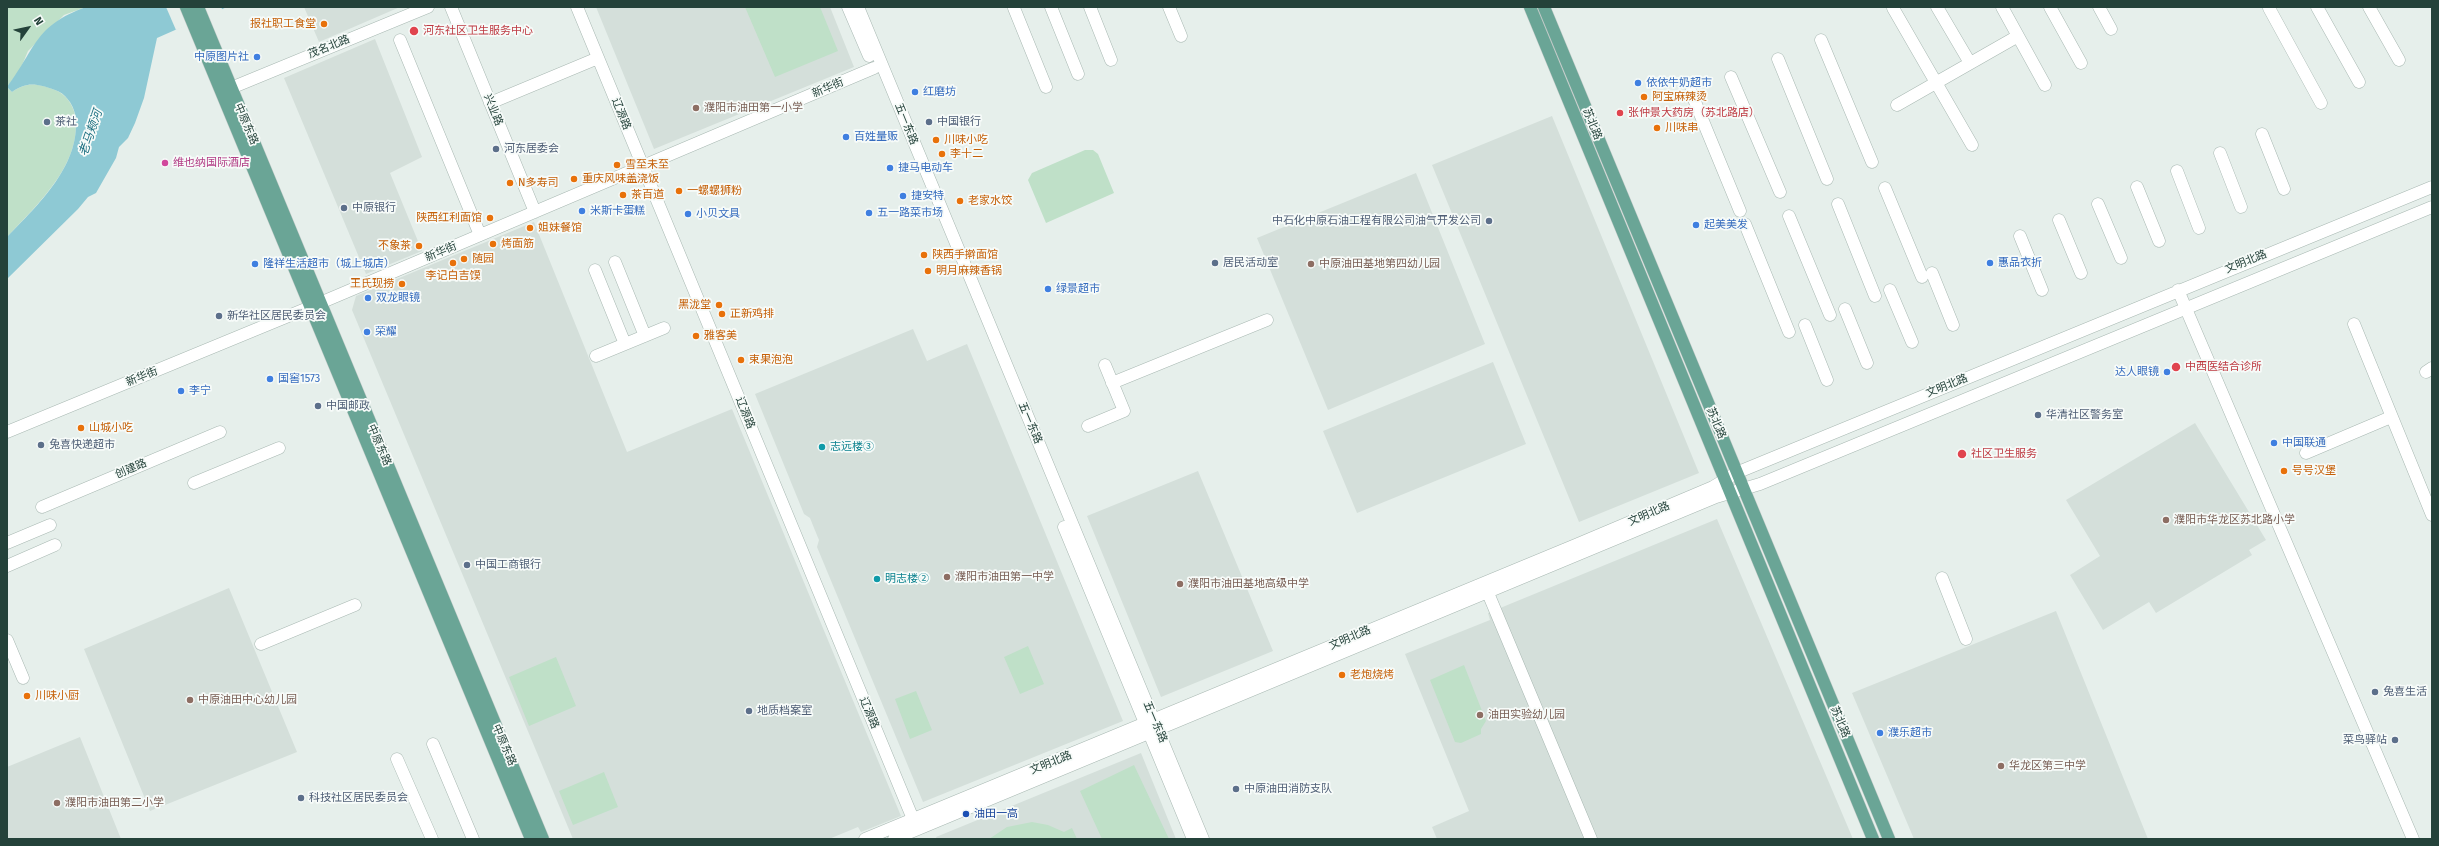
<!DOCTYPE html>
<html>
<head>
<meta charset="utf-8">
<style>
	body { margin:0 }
	#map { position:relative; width:2439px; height:846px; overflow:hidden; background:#e6efeb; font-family:"Fira Sans",sans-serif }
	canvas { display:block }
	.frame { position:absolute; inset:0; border:8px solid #24423a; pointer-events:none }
	.north { position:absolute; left:8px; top:8px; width:40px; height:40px; -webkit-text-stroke:3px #f7fbf9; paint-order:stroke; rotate:57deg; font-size:11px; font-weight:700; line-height:16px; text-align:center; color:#24423a }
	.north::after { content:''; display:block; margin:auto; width:14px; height:18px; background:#24423a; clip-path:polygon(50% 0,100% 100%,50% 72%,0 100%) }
</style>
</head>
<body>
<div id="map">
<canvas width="2439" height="846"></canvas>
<div class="frame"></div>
<div class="north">N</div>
</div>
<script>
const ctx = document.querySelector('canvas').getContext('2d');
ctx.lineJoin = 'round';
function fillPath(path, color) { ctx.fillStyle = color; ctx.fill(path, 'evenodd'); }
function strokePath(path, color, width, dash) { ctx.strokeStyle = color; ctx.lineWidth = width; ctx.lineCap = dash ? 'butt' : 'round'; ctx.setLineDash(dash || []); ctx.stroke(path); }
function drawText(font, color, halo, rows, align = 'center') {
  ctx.font = font + ' "Fira Sans","Noto Sans SC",sans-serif'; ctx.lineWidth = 3.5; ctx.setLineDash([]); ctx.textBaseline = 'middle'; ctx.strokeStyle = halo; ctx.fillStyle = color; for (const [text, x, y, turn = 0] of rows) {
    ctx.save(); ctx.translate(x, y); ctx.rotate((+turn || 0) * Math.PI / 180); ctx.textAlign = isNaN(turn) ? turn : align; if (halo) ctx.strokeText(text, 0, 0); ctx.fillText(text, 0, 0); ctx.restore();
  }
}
fillPath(new Path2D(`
	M304,7H400L319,42Z
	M596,7H830L854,67L654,149Z
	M375,39L422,157L390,173L422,251L366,274L284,78Z
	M1552,116L1699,473L1579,522L1432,165Z
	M1416,173L1485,344L1328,410L1257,238Z
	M534,222L627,452L732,409L901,816L861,832L858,827L829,839H573L352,310L356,296Z
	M913,329L927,361L967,344L1123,721L923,802L817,547L819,540L814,528L810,518L804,514L755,394Z
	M1493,362L1526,444L1357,513L1323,431Z
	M2195,423L2266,540L2249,550L2252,555L2156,613L2149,602L2103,630L2070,575L2100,556L2066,500Z
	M1198,471L1273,651L1161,697L1087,516Z
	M1717,519L1853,839H1437L1432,827L1469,811L1405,654L1490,620L1488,613Z
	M229,588L297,752L150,811L84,649Z
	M2056,611L2148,839H1914L1852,693Z
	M80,737L121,839H7V767Z
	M1141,753L1176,839H937L936,837Z`), '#d4dfda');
fillPath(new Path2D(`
	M7,7H86L64,15L28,51L20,70L7,87L12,92C28,81 38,84 55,90C66,94 73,105 75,115C83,163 37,205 7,237Z
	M745,7H820L838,51L775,77Z
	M1085,150H1093L1098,154L1114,193L1046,223L1028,180L1032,173Z
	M1028,646L1044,684L1020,694L1004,657Z
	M556,657L576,706L529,726L509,677Z
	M1464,665L1486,721L1481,729V734L1461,743L1455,742L1430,680Z
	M916,691L932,730L910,739L895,699Z
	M1134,765L1169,839H1102L1080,791Z
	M604,772L618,807L573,825L559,791Z
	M1032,822L1048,825L1064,832L1072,828L1077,839H989L1007,827Z`), '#bfe0c8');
fillPath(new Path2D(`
	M86,7H227L157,38L144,98L135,123L128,138L119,147L116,158L96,193L88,197L78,209L7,279V237C38,205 83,163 75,114C73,104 65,93 55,90C37,84 28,81 12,92L7,87C37,47 34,26 86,7Z`), '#8ec9d4');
fillPath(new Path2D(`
	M166,7H221L223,11L176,30Z`), '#e6efeb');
const minor = new Path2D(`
	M451,7L535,212
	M577,7L913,819
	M848,7L869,56
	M858,7L1203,839
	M1051,7L1078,74
	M1090,7L1111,60
	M1169,7L1181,36
	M1937,7L1970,63
	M2002,7L2045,85
	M2050,7L2081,63
	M2099,7L2111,29
	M2317,7L2359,82
	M2369,7L2399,60
	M1014,8L1046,87
	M1893,8L1972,145
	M2269,8L2321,103
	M400,40L480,235
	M1821,40L1872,162
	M1778,59L1827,179
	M1731,77L1780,192
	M231,88L428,7
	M1691,92L1740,211
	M490,103L598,58
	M1897,105L2018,36
	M2262,134L2284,189
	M2220,153L2241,207
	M2177,171L2199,228
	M2137,187L2159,241
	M1885,188L1922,277
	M1838,204L1875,296
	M2098,204L2121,258
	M1789,216L1830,315
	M2059,220L2081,273
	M1745,224L1789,332
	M2020,236L2042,290
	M615,262L645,336
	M595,270L625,344
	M1932,273L1953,325
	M1890,290L1912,342
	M2178,290L2413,839
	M1845,309L1867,363
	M2354,324L2432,515
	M1805,325L1827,380
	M596,356L664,328
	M2426,372L2432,368
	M1112,383L1267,320
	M1088,426L1124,411L1105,365
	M7,432L320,303L874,68
	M2306,453L2391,417
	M194,483L279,448
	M42,507L220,432
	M1064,527L1193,839
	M7,543L50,525
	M7,566L55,545
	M1942,578L1966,639
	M1488,593L1591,839
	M7,640L23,678
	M261,644L355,605
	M433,744L473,839
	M397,759L432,839
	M865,839L1578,544L1713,487L1736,473L2432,187
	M894,839L1716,497L1760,484L2432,207`);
const major = new Path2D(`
	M186,7L531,839
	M198,7L543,839
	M1530,7L1873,839
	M1544,7L1889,839`);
strokePath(minor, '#a8b8b2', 13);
strokePath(major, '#c2cac8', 13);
strokePath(minor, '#fff', 12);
strokePath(major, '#6aa596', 12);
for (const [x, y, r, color] of [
	[324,24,4,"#e8710a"],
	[414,31,5,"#e0444e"],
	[257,57,4,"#3f7fe0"],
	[1638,83,4,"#3f7fe0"],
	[915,92,4,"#3f7fe0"],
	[1644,97,4,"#e8710a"],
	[696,108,4,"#8d6e63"],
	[1620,113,4,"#e0444e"],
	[47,122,4,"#5c6f8a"],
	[929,122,4,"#5c6f8a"],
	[1657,128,4,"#e8710a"],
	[846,137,4,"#3f7fe0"],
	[936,140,4,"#e8710a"],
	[496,149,4,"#5c6f8a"],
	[942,154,4,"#e8710a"],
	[165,163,4,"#d1479c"],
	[617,165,4,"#e8710a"],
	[890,168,4,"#3f7fe0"],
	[574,179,4,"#e8710a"],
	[510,183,4,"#e8710a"],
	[679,191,4,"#e8710a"],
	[623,195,4,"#e8710a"],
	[903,196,4,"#3f7fe0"],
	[960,201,4,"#e8710a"],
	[344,208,4,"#5c6f8a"],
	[582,211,4,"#3f7fe0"],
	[869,213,4,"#3f7fe0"],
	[688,214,4,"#3f7fe0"],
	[490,218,4,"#e8710a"],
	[1489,221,4,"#5c6f8a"],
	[1696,225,4,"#3f7fe0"],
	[530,228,4,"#e8710a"],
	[493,244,4,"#e8710a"],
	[419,246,4,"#e8710a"],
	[924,255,4,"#e8710a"],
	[464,259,4,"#e8710a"],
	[453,263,4,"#e8710a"],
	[1215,263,4,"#5c6f8a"],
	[1990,263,4,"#3f7fe0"],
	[255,264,4,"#3f7fe0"],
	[1311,264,4,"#8d6e63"],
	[928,271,4,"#e8710a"],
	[402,284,4,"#e8710a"],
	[1048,289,4,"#3f7fe0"],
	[368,298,4,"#3f7fe0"],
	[719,305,4,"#e8710a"],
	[722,314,4,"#e8710a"],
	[219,316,4,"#5c6f8a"],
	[367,332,4,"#3f7fe0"],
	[696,336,4,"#e8710a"],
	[741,360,4,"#e8710a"],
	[2176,367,5,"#e0444e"],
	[2167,372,4,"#3f7fe0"],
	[270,379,4,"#3f7fe0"],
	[181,391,4,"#3f7fe0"],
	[318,406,4,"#5c6f8a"],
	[2038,415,4,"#5c6f8a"],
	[81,428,4,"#e8710a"],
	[2274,443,4,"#3f7fe0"],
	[41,445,4,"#5c6f8a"],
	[822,447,4,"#0f9aa8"],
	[1962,454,5,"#e0444e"],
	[2284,471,4,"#e8710a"],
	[2166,520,4,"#8d6e63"],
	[467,565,4,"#5c6f8a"],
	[947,577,4,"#8d6e63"],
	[877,579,4,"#0f9aa8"],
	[1180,584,4,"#8d6e63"],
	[1342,675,4,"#e8710a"],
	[2375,692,4,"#5c6f8a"],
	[27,696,4,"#e8710a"],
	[190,700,4,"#8d6e63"],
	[749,711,4,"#5c6f8a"],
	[1480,715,4,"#8d6e63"],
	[1880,733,4,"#3f7fe0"],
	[2395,740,4,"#5c6f8a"],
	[2001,766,4,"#8d6e63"],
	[1236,789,4,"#5c6f8a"],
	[301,798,4,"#5c6f8a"],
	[57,803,4,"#8d6e63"],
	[966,814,4,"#1a4fb4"]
]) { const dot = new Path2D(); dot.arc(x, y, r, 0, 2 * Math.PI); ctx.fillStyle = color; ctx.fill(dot); strokePath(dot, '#f7fbf9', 1.5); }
drawText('11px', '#c56008', '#f7fbf9', [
	["报社职工食堂",316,24,"right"],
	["阿宝麻辣烫",1652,97],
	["川味串",1665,128],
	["川味小吃",944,140],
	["李十二",950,154],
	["雪至未至",625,165],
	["重庆风味盖浇饭",582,179],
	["N多寿司",518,183],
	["一螺螺狮粉",687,191],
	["茶百道",631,195],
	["老家水饺",968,201],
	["陕西红利面馆",482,218,"right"],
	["姐妹餐馆",538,228],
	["烤面筋",501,244],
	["不象茶",411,246,"right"],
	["陕西手擀面馆",932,255],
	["随园",472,259],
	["明月麻辣香锅",936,271],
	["李记白吉馍",453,276,"center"],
	["王氏现捞",394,284,"right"],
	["黑泷堂",711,305,"right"],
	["正新鸡排",730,314],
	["雅客美",704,336],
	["束果泡泡",749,360],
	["山城小吃",89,428],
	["号号汉堡",2292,471],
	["老炮烧烤",1350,675],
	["川味小厨",35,696]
], 'left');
drawText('11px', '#be3a42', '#f7fbf9', [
	["河东社区卫生服务中心",423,31],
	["张仲景大药房（苏北路店）",1628,113],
	["中西医结合诊所",2185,367],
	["社区卫生服务",1971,454]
], 'left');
drawText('11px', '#24423a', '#f7fbf9', [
	["茂名北路",329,47,-22],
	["新华街",828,88,-23],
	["兴业路",493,110,68],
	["辽源路",621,114,68],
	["中原东路",246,124,67],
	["五一东路",906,124,68],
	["苏北路",1592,124,68],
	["新华街",441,252,-23],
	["文明北路",2246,262,-22],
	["新华街",142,377,-22],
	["文明北路",1947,386,-22],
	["辽源路",745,413,68],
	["五一东路",1030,423,67],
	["苏北路",1716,423,67],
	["中原东路",379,445,67],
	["创建路",131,469,-23],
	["文明北路",1649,514,-23],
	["文明北路",1350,638,-23],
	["辽源路",869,713,67],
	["五一东路",1155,722,67],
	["苏北路",1840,722,67],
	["中原东路",504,745,67],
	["文明北路",1051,763,-22]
]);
drawText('11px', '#366cbe', '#f7fbf9', [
	["中原图片社",249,57,"right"],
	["依依牛奶超市",1646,83],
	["红磨坊",923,92],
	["百姓量贩",854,137],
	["捷马电动车",898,168],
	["捷安特",911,196],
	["米斯卡蛋糕",590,211],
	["五一路菜市场",877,213],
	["小贝文具",696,214],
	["起美美发",1704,225],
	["惠品衣折",1998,263],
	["隆祥生活超市（城上城店）",263,264],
	["绿景超市",1056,289],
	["双龙眼镜",376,298],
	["荣耀",375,332],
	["达人眼镜",2159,372,"right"],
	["国窖1573",278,379],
	["李宁",189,391],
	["中国联通",2282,443],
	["濮乐超市",1888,733]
], 'left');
drawText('11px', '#785e54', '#f7fbf9', [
	["濮阳市油田第一小学",704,108],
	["中原油田基地第四幼儿园",1319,264],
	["濮阳市华龙区苏北路小学",2174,520],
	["濮阳市油田第一中学",955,577],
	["濮阳市油田基地高级中学",1188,584],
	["中原油田中心幼儿园",198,700],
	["油田实验幼儿园",1488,715],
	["华龙区第三中学",2009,766],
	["濮阳市油田第二小学",65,803]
], 'left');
drawText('11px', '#4e5e75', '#f7fbf9', [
	["茶社",55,122],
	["中国银行",937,122],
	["河东居委会",504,149],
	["中原银行",352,208],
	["中石化中原石油工程有限公司油气开发公司",1481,221,"right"],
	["居民活动室",1223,263],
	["新华社区居民委员会",227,316],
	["中国邮政",326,406],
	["华清社区警务室",2046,415],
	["兔喜快递超市",49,445],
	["中国工商银行",475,565],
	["兔喜生活",2383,692],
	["地质档案室",757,711],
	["菜鸟驿站",2387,740,"right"],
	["中原油田消防支队",1244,789],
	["科技社区居民委员会",309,798]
], 'left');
drawText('11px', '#b23c85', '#f7fbf9', [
	["维也纳国际酒店",173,163]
], 'left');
drawText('11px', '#0d838f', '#f7fbf9', [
	["志远楼③",830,447],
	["明志楼②",885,579]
], 'left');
drawText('11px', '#164399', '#f7fbf9', [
	["油田一高",974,814]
], 'left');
drawText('italic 12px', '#1c6f80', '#f7fbf9', [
	["老马颊河",91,133,-71]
]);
</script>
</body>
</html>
